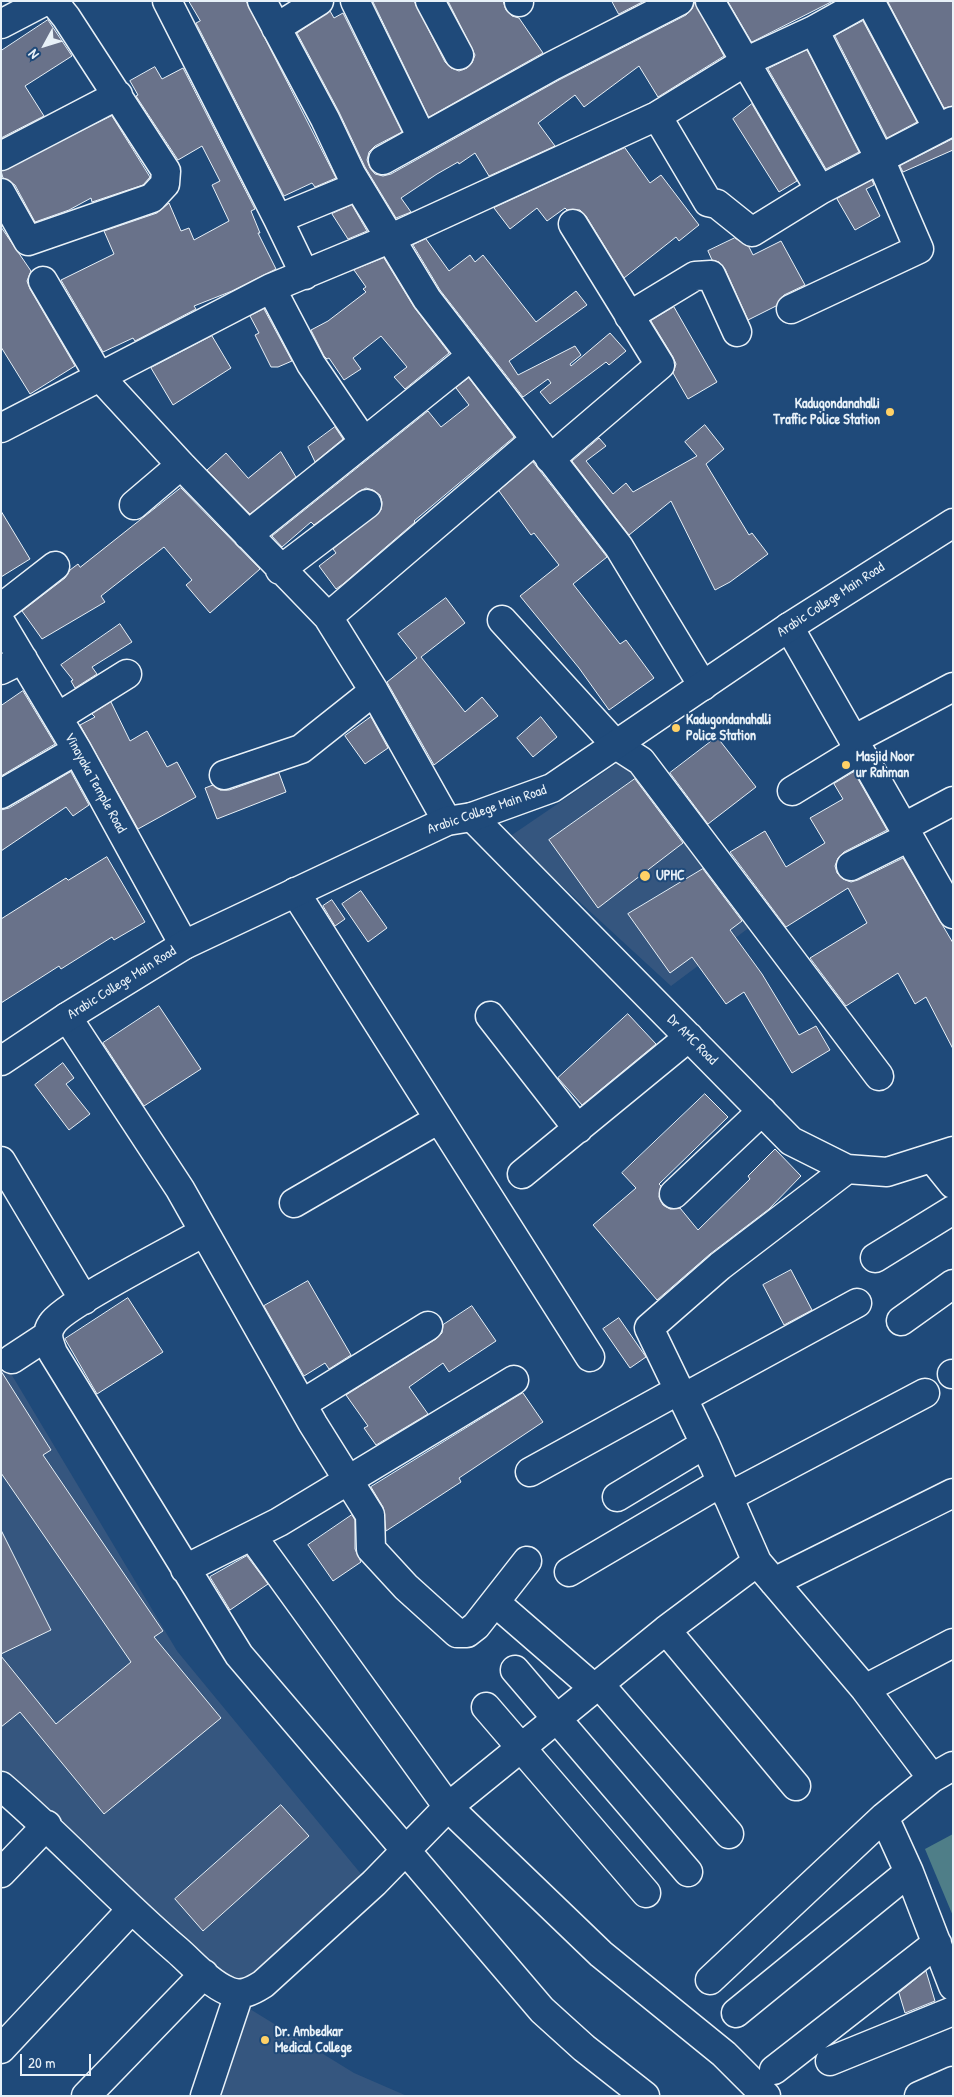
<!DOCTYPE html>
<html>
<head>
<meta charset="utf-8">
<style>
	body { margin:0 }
	#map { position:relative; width:954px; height:2097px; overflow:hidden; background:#1f4a7a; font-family:"Patrick Hand",sans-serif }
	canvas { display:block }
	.frame { position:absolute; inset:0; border:2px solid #e8f1f8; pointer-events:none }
	.north { position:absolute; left:20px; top:20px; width:50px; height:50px; -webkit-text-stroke:4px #1f4a7a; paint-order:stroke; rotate:231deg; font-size:14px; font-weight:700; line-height:20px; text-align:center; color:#e8f1f8 }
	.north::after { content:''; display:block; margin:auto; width:18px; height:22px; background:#e8f1f8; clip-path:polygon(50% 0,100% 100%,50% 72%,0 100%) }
	.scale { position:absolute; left:20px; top:2054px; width:71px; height:22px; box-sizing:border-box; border:2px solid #e8f1f8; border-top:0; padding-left:6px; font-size:15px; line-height:18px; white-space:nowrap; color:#e8f1f8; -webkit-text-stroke:4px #1f4a7a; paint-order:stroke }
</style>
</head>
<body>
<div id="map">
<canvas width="954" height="2097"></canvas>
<div class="frame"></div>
<div class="north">N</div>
<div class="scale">20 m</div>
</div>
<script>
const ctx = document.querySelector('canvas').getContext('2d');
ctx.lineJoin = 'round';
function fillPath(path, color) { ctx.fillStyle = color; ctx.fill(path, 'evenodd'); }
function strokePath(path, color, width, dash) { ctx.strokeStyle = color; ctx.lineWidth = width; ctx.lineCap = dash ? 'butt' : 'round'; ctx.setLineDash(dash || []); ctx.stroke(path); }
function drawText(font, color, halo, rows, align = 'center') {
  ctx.font = font + ' "Patrick Hand",sans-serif'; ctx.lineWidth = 4; ctx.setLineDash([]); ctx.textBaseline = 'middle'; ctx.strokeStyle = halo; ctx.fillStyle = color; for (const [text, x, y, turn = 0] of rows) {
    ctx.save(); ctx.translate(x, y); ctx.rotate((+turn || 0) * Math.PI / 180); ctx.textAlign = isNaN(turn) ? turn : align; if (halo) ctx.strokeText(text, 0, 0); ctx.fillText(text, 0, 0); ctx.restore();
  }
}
fillPath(new Path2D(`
	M644,745L766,915L671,986L509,837Z
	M1,1357L177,1651L366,1880L241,1987L140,1902L5,1778L1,1769Z
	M245,2006L354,2073L407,2096H210Z`), '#35567f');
fillPath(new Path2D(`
	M953,1834V1916L925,1849Z`), '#4f7e88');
const building = new Path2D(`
	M189,1H246L336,178L315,187L312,183L284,196L196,23L200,21Z
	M373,1H414L445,62L451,68L459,71L467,68L472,63L475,55L448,1H503L506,10L512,16L519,18L543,53L429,117Z
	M612,1H644L619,14Z
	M728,1H833L752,42Z
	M953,1V106L944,108L888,2Z
	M695,2L724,56L658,97L639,66L584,107L575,95L538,123L555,146L489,176L475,153L459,164L458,162L437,174L401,198L411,212L396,218L365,167L339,112L297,33L330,11L334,18L343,13L402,132L375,146L369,152L367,160L370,168L375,174L383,176L391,174L559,80L686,15L692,9Z
	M48,20L72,56L25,86L44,116L1,138V51Z
	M863,21L917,122L887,138L835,36Z
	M807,50L859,152L826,169L768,69Z
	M155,67L162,79L183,68L255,209L251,211L260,233H258L276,269L232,291L194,306L196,309L135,341L133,338L103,352L61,280L114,254L104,231L157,213L169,203L181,231L189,228L194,240L229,221L212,185L220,181L202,146L178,160L136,96L138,95L130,81Z
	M752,104L797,181L779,192L733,119Z
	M112,116L150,177L143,185L92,202L91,198L69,210L35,222L15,185L3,178L1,171Z
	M953,139V150L903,172L900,166Z
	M625,148L650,183L661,175L699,225L679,241L676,237L624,278L586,216L580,210H567L565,208L547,221L537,208L510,229L494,208Z
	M872,180L874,185L866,189L880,216L855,230L837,199Z
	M352,205L367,231L348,239L332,214Z
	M1,227L31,271L27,281L30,289L75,366L30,394L1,347Z
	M735,238L749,247L753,255L781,241L805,285L784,295L776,306L748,320L725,269L719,262L712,260L708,251Z
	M426,239L449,271L470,255L475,262L483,255L536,322L576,291L587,305L509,361L518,375L575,346L581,355L570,364L571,366L610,333L626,351L609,365L606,362L550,404L540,392L551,383L548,379L523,397L440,290L413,245Z
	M384,258L414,307L449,353L405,389L394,377L407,367L381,336L353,358L361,369L344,380L329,358L327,359L324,356L311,330L328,321L366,292L363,289L366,287L354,270Z
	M674,307L717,382L688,399L673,373L676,364L673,357L651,321Z
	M264,309L292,361L278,367H271L255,335L259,333L250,316Z
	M212,336L231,368L173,405L151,368Z
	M469,378L514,437L414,521L415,522L343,584L336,589L319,566L336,553L333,549L381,510L382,502L380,495L373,490L366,488L358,492L314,525L311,522L282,547L272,536L428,411L441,427L469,405L456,388Z
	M705,425L724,449L706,464L749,535L752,533L768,554L730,582L715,590L671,501L629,535L572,461L599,438L606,446L586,461L613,494L626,483L633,492L697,456L685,442Z
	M335,427L343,439L315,462L308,447Z
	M281,452L296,477L250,514L207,470L226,453L248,478Z
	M533,462L607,557L573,584L620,644L626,640L654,678L609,710L579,668L520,596L559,565L534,533L531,535L499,491Z
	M181,488L260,569L210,613L186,585L192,580L164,547L101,596L105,602L42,639L22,611L65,578L70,570L78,564L80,567Z
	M1,511L30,559L1,577Z
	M446,598L465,623L421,657L465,712L482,697L498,716L434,765L387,682L417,658L398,634Z
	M120,624L132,642L92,667L97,674L75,688L71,681L73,680L61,665Z
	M23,691L55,744L1,776V706Z
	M111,702L130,741L147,731L167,767L177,762L196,797L138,829L80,725L95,717L92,714Z
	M371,717L388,748L365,764L345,736Z
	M541,717L557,737L533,757L517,738Z
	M717,737L756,787L708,824L670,773Z
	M71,772L89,805L73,816L66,807L1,851V810L9,808Z
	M854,772L887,830L844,852L838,858L835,866L837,873L843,879L851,882L858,880L903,858L953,943V1049L926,997L915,1004L898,973L846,1006L810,958L867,923L848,888L786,927L730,852L765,831L786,867L825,843L810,818L843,799L834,784Z
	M279,773L286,792L217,819L205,788L213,785L220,790H229Z
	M635,779L683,843L598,908L549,840Z
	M107,857L145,922L114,940L112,937L61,969L59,966L1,1003V919L66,878L68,880Z
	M703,869L742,921L730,930L762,974L799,1035L816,1026L830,1050L792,1073L744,992L726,1004L692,957L670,973L628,914Z
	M361,891L387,928L368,942L342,904Z
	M332,900L345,919L335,926L323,906Z
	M159,1006L201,1069L144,1106L103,1043Z
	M628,1014L656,1044L582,1105L558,1078Z
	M63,1063L74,1078L66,1084L90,1114L69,1130L35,1085Z
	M705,1094L728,1117L659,1184L661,1186L659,1197L663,1205L670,1209L680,1208L698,1230L750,1179L748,1176L775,1149L801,1176L769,1209L710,1254L657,1300L593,1225L636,1188L622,1173Z
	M791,1270L812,1310L784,1325L763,1285Z
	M308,1281L351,1355L329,1369L325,1363L304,1376L264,1306Z
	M128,1298L163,1352L97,1394L65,1339Z
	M472,1306L496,1341L449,1372L443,1363L409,1387L428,1414L376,1445L364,1428L368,1426L346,1395L436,1339L442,1333L443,1325Z
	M619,1318L646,1357L630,1368L603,1329Z
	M1,1371L51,1450L43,1455L163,1631L154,1637L221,1718L104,1814L20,1712L1,1727V1656L56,1724L131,1662L1,1473Z
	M523,1393L543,1422L459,1478L461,1482L386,1531L383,1507L371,1487Z
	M352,1515L355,1520V1549L361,1562L333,1581L308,1545Z
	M1,1530L51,1630L1,1654Z
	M247,1556L268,1584L230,1610L210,1577Z
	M281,1805L309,1836L203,1931L175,1899Z
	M926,1971L935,2001L905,2013L899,1993Z`);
fillPath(building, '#69728a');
strokePath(building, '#e8f1f8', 1);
const minor = new Path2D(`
	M167,1L278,219L305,275
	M262,1L325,119L351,174L427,299L619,547L703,686
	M355,1L422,138
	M430,1L459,55
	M519,1V2
	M710,1L820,190L953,121
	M870,1L938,129
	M1,24L45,1
	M276,28L319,1
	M814,30L866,1
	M657,116L708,202L717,204L752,232L820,190
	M1,156L118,95
	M383,160L552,66L679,1
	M1,193L28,241L152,198L165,184L166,171L66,17L53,1
	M278,219L358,186
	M43,281L99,376L181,465L328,617L374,691L447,821
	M271,288L311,364L364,442L470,357
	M629,316L695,276L711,275L737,332
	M1,428L271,288L389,239L657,116L745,62L814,30L880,159L919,249L791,309
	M550,459L660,365L573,224
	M134,505L181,465
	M248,535L364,442
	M280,570L367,504
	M1,608L55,566
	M328,617L535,440
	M502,620L616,745L641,761L879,1076
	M1,623L77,750L184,945
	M789,627L953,914
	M1,670L23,659
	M58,717L127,674
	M853,740L953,687
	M224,775L301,749L374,691
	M792,791L859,750
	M1,794L77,750
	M472,817L791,1141L847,1169L887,1172L953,1151
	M904,827L953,801
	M851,866L909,837
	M295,892L590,1357
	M490,1016L578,1129
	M67,1017L180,1189L313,1424L370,1515L371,1549L406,1587L457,1633H467L476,1626L527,1561
	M932,1158L953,1184
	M1,1161L84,1300
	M847,1169L720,1266L649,1328L705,1444L757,1562L865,1689L932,1778
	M522,1174L689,1037
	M674,1194L762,1111
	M294,1203L439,1119
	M204,1232C178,1247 63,1305 52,1324C45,1334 49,1342 53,1353L239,1655L542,2010L584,2048L645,2096
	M875,1258L953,1210
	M901,1321L953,1284
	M12,1359L47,1336
	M952,1374H953
	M683,1398L857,1303
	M302,1404L428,1326
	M530,1472L679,1390
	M617,1497L705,1444
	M728,1497L925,1393
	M252,1536L448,1807L601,1954L724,2054L766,2096
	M185,1569L279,1522L514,1380
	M569,1572L722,1482
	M774,1582L953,1493
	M496,1603L594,1688
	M666,1630L796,1786
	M515,1670L688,1872
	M599,1684L729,1834
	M865,1689L953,1643
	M486,1707L646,1893
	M953,1766L932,1778L884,1817L909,1872L953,1986
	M1,1786C62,1838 116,1898 177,1950C192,1963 209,1983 228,1991C241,1997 252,1991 263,1984L374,1883L448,1807L666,1630L757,1562
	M1,1873L47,1825
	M710,1980L884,1817
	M736,2013L909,1872
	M1,2049L131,1910
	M830,2061L953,2011
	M774,2070L937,1943
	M86,2096L204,1974
	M205,2096L239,1994
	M919,2096L953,2081`);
const major = new Path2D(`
	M1,1061L67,1017L184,945L447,821L472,817L552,788L789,627L953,523`);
strokePath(minor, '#e8f1f8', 31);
strokePath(major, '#e8f1f8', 31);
strokePath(minor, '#1f4a7a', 28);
strokePath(major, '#1f4a7a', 28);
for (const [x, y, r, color] of [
	[890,412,5,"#ffd166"],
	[676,728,5,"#ffd166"],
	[846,765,5,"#ffd166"],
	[645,876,6,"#ffd166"],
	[265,2040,5,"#ffd166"]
]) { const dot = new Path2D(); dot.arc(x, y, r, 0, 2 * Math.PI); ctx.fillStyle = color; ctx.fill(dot); strokePath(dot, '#1f4a7a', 2); }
drawText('bold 14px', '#e8f1f8', '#1f4a7a', [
	["Kadugondanahalli",880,404,"right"],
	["Traffic Police Station",880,420,"right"],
	["Kadugondanahalli",686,720],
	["Police Station",686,736],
	["Masjid Noor",856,757],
	["ur Rahman",856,773],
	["UPHC",656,876],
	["Dr. Ambedkar",275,2032],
	["Medical College",275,2048]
], 'left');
drawText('14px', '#e8f1f8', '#1f4a7a', [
	["Arabic College Main Road",831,600,-33],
	["Vinayaka Temple Road",95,783,61],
	["Arabic College Main Road",487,810,-19],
	["Arabic College Main Road",122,983,-32],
	["Dr AMC Road",692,1040,45]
]);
</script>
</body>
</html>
